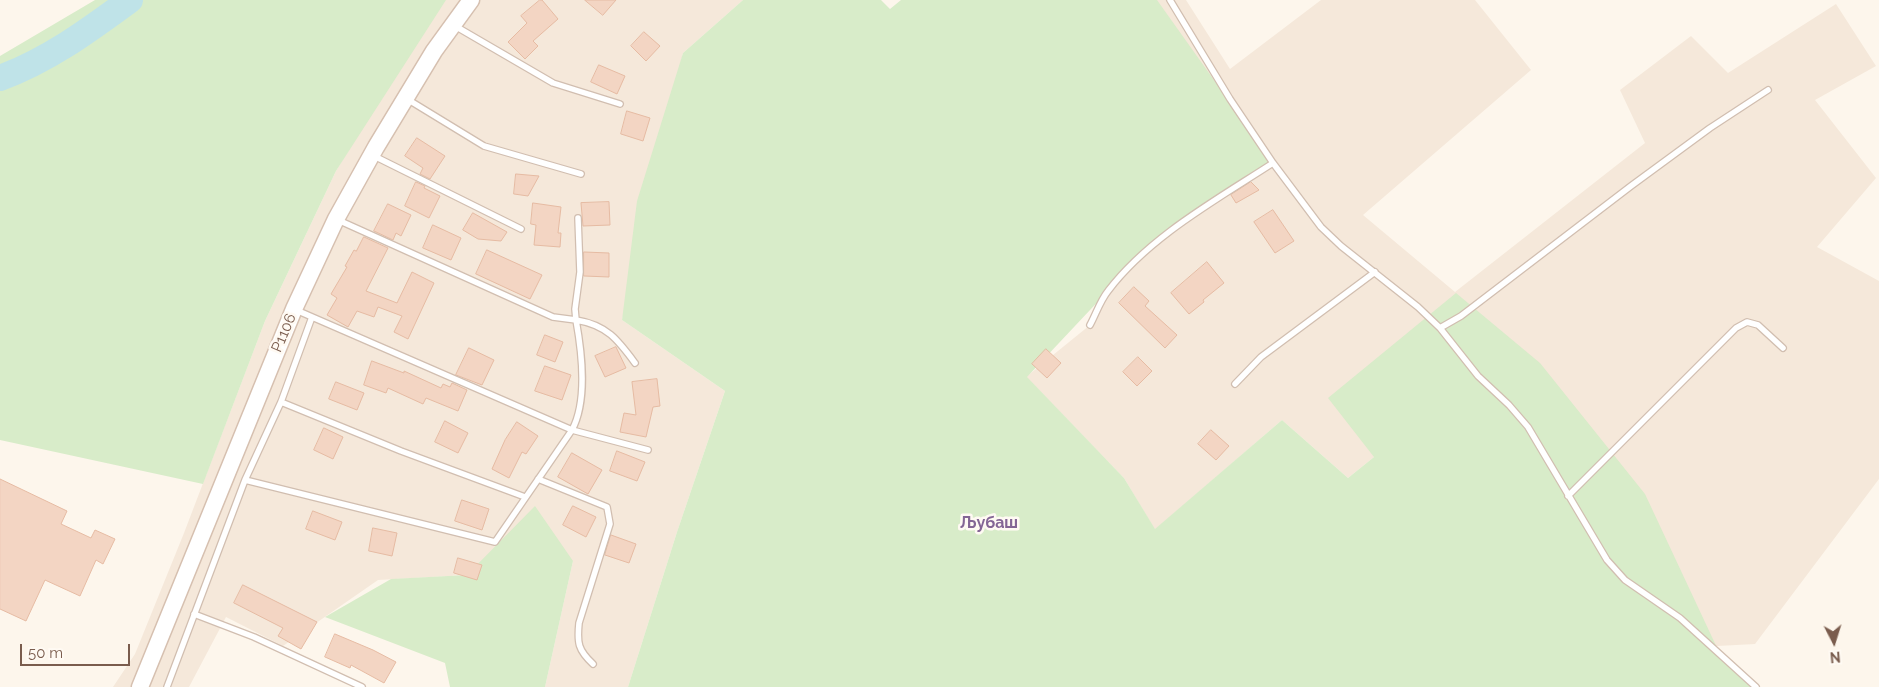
<!DOCTYPE html>
<html>
<head>
<meta charset="utf-8">
<style>
	body { margin:0 }
	#map { position:relative; width:1879px; height:687px; overflow:hidden; background:#fdf6ec; font-family:Raleway,sans-serif }
	canvas { display:block }
	.north { position:absolute; left:1809px; top:617px; width:50px; height:50px; -webkit-text-stroke:4px #fffaf3; paint-order:stroke; rotate:175deg; font-size:14px; font-weight:700; line-height:20px; text-align:center; color:#7a5c4d }
	.north::after { content:''; display:block; margin:auto; width:18px; height:22px; background:#7a5c4d; clip-path:polygon(50% 0,100% 100%,50% 72%,0 100%) }
	.scale { position:absolute; left:20px; top:644px; width:110px; height:22px; box-sizing:border-box; border:2px solid #7a5c4d; border-top:0; padding-left:6px; font-size:15px; line-height:18px; white-space:nowrap; color:#7a5c4d; -webkit-text-stroke:4px #fffaf3; paint-order:stroke }
</style>
</head>
<body>
<div id="map">
<canvas width="1879" height="687"></canvas>
<div class="north">N</div>
<div class="scale">50 m</div>
</div>
<script>
const ctx = document.querySelector('canvas').getContext('2d');
ctx.lineJoin = 'round';
function fillPath(path, color) { ctx.fillStyle = color; ctx.fill(path, 'evenodd'); }
function strokePath(path, color, width, dash) { ctx.strokeStyle = color; ctx.lineWidth = width; ctx.lineCap = dash ? 'butt' : 'round'; ctx.setLineDash(dash || []); ctx.stroke(path); }
function drawText(font, color, halo, rows, align = 'center') {
  ctx.font = font + ' Raleway,sans-serif'; ctx.lineWidth = 5; ctx.setLineDash([]); ctx.textBaseline = 'middle'; ctx.strokeStyle = halo; ctx.fillStyle = color; for (const [text, x, y, turn = 0] of rows) {
    ctx.save(); ctx.translate(x, y); ctx.rotate((+turn || 0) * Math.PI / 180); ctx.textAlign = isNaN(turn) ? turn : align; if (halo) ctx.strokeText(text, 0, 0); ctx.fillText(text, 0, 0); ctx.restore();
  }
}
fillPath(new Path2D(`
	M437,0H743L683,53L622,320L725,391L677,532L628,687H545L573,561L467,575L378,580L283,646L226,617L189,687H113L135,654L184,533L265,321L336,171Z
	M1152,0H1186L1230,69L1321,0H1475L1531,70L1363,215L1455,292L1645,143L1620,90L1691,36L1728,73L1836,4L1876,66L1815,100L1876,178L1817,247L1879,281V479L1755,644L1698,647L1374,457L1348,478L1282,420L1155,530L1124,478L1026,377L1090,325L1106,293Z`), '#f5e8da');
fillPath(new Path2D(`
	M95,0H446L336,171L265,321L203,484L0,440V56Z
	M743,0H881L890,9L901,0H1157L1273,163L1195,213L1132,262L1106,293L1027,377L1124,478L1155,529L1282,420L1348,478L1374,457L1328,398L1456,293L1540,363L1645,494L1719,652L1756,687H628L677,532L725,391L622,320L637,201L683,53Z
	M535,506L573,561L545,687H450L445,663L325,617L391,579L467,575Z`), '#d8ecc9');
strokePath(new Path2D(`
	M0,78C49,60 89,30 130,0`), '#bfe3e8', 26);
const building = new Path2D(`
	M540,0H542L558,19L533,41L538,46L525,59L508,42L527,23L521,16Z
	M585,0H616L603,15Z
	M644,32L660,46L646,61L631,46Z
	M599,65L625,76L617,94L591,82Z
	M627,111L650,118L643,141L621,134Z
	M417,138L445,156L430,179L420,174L423,168L405,156Z
	M516,174L539,176L528,196L514,194Z
	M416,182L425,186L424,188L440,196L429,218L405,206Z
	M1251,182L1259,190L1236,203L1231,195Z
	M609,202L610,225L583,226L581,203Z
	M533,203L561,207L558,233H561L560,247L534,245L536,225L531,224Z
	M388,204L411,215L401,236L396,233L393,240L374,231Z
	M1273,210L1294,241L1275,253L1254,222Z
	M473,213L507,232L501,241L478,239L463,230Z
	M433,225L461,238L451,260L423,248Z
	M364,237L388,248L366,291L397,303L412,272L434,283L408,339L394,332L402,316L378,307L374,317L357,311L348,327L327,315L337,298L331,294L347,267L345,266L354,250L356,251Z
	M487,250L542,275L530,299L476,274Z
	M584,252L609,253V277L584,276Z
	M1207,262L1224,283L1203,300L1204,302L1189,314L1171,293Z
	M1134,287L1149,301L1145,306L1177,335L1165,348L1119,303Z
	M545,335L563,342L555,362L537,355Z
	M616,347L626,368L605,377L595,356Z
	M469,348L494,360L482,385L456,375Z
	M1046,349L1061,363L1047,378L1032,364Z
	M1138,357L1152,371L1137,386L1123,372Z
	M372,361L404,373V371L441,388L443,384L450,387L452,383L467,390L458,411L426,398L423,404L388,388L386,393L364,385Z
	M545,366L571,375L562,400L535,391Z
	M657,379L660,406L653,407L646,437L620,432L624,413L636,415L632,382Z
	M336,382L364,393L357,410L329,399Z
	M445,421L468,433L458,453L435,442Z
	M517,422L538,436L526,454L522,452L509,478L492,469L505,440Z
	M324,428L343,437L333,459L314,450Z
	M1211,430L1229,446L1216,460L1198,444Z
	M617,451L645,462L637,481L610,471Z
	M572,453L602,470L588,494L558,477Z
	M0,479L67,511L61,524L91,538L95,530L115,539L103,564L96,560L80,596L45,580L26,621L0,609Z
	M462,500L489,509L482,530L455,521Z
	M573,506L596,517L586,537L563,525Z
	M313,511L342,522L335,540L306,529Z
	M373,528L397,533L392,556L369,551Z
	M611,535L636,544L629,563L605,555Z
	M458,558L482,565L477,580L454,573Z
	M243,585L317,622L301,649L278,636L283,628L234,603Z
	M335,634L373,650L396,662L384,683L351,665L350,668L325,657Z`);
fillPath(building, '#f3d5c3');
strokePath(building, '#e6bba3', 1);
const lane = new Path2D(`
	M1170,0L1230,99L1273,163L1321,227L1341,246L1418,307L1440,328L1478,376L1509,405L1528,427L1607,560L1625,580L1680,618L1756,687
	M455,26L553,83L620,104
	M407,99L484,146L581,174
	M374,156L521,229
	M578,218L580,272L575,309L576,320C607,325 618,340 635,363
	M296,310L572,430L648,450
	M1090,325C1096,314 1100,301 1108,291C1149,237 1216,200 1273,163
	M1440,328L1461,316L1631,186L1710,128L1768,90
	M1235,384L1261,357L1375,272
	M281,402L401,451L525,497
	M538,479L607,507L610,524L579,623C577,643 578,650 593,664
	M245,480L495,542L572,430C588,400 582,353 576,320L553,317L338,220
	M1568,496L1736,328L1747,322L1758,325L1783,348
	M194,614L254,637L362,687
	M167,687L245,480L281,402L312,317`);
const secondary = new Path2D(`
	M140,687L294,309L336,219L376,147L434,51L471,0`);
strokePath(lane, '#d1beb0', 8);
strokePath(secondary, '#d6c0b0', 19);
strokePath(lane, '#fff', 5.5);
strokePath(secondary, '#fff', 16);
drawText('15px', '#7a5c4d', '#fffaf3', [
	["P1106",284,333,-67]
]);
drawText('bold 16px', '#846695', '#fffaf3', [
	["Љубаш",989,523]
]);
</script>
</body>
</html>
